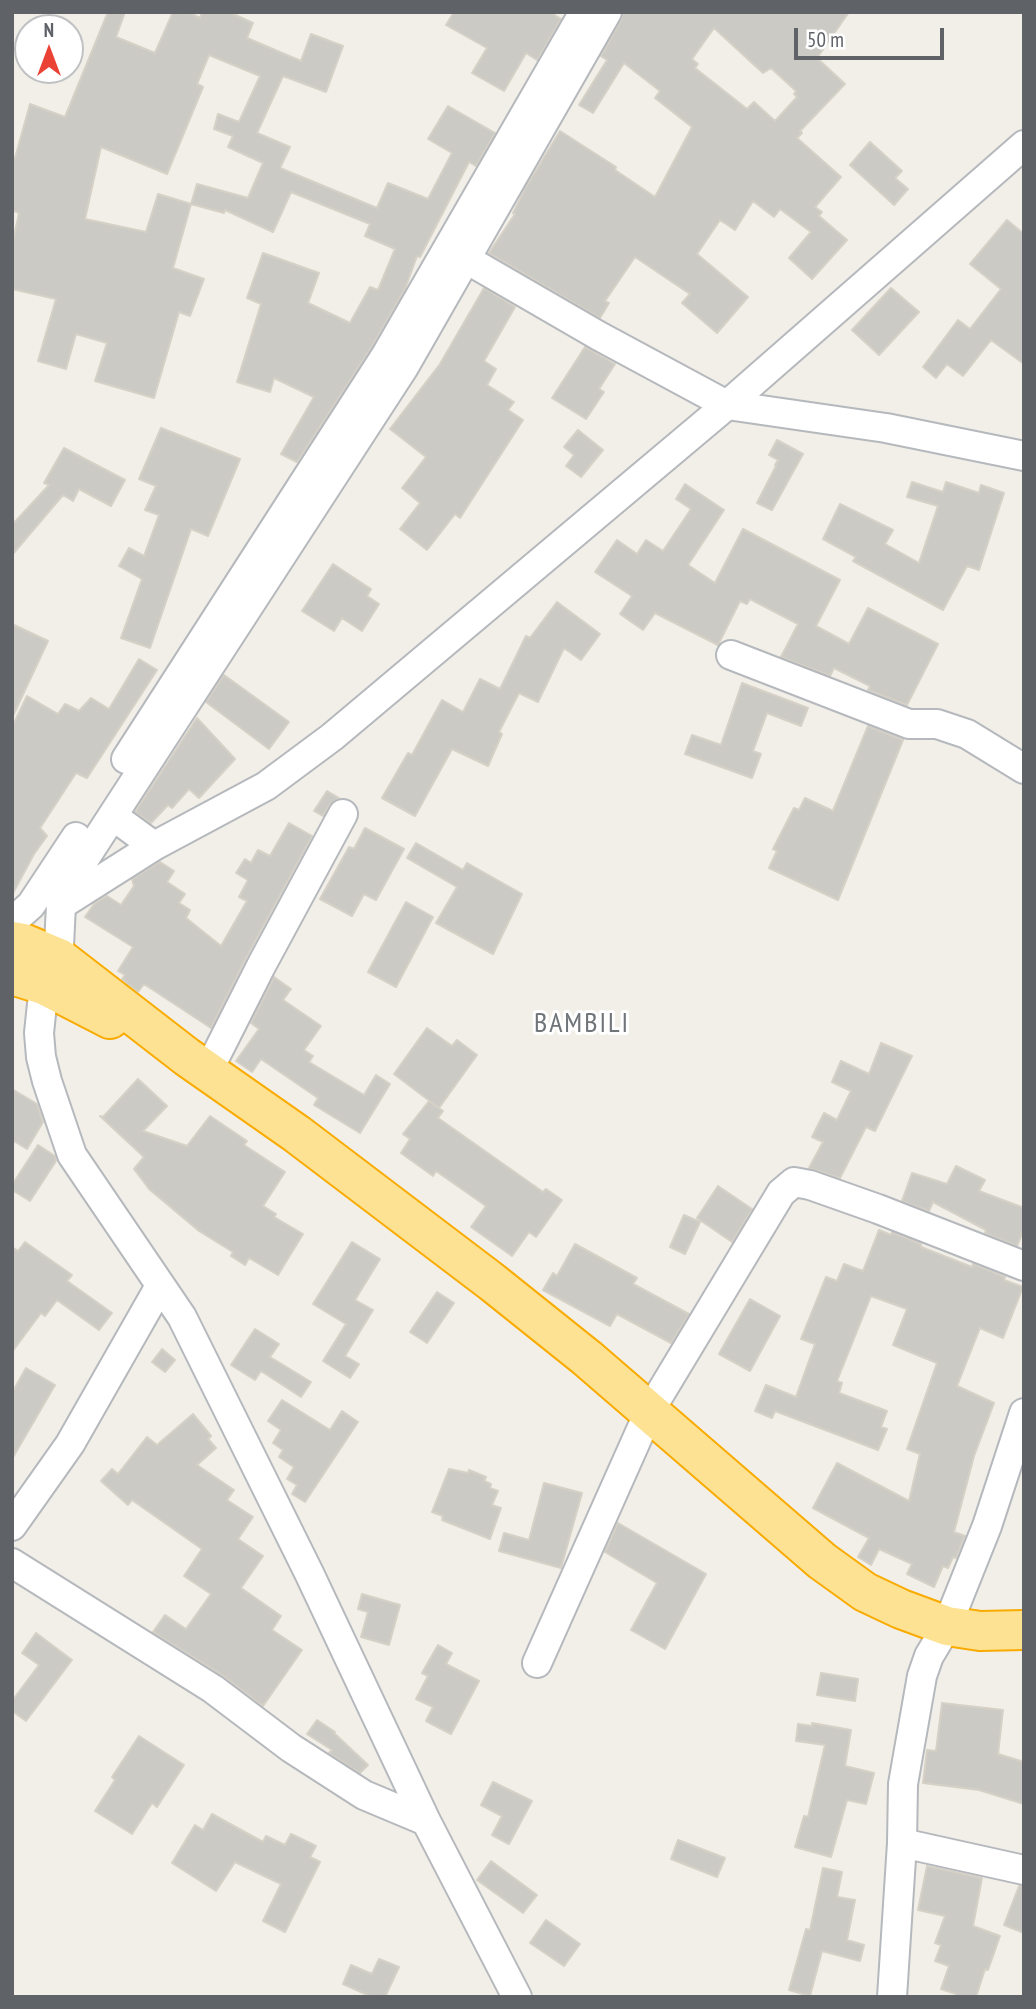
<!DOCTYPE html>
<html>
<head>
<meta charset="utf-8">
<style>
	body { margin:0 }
	#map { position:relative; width:1036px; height:2009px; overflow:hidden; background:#f1efe8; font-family:"PT Sans Narrow",sans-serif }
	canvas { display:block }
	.frame { position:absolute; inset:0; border:14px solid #5f6368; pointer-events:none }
	.north { position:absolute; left:14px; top:14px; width:70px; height:70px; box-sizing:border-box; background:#fff; border:2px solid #bfc1c3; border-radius:50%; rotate:0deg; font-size:19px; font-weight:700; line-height:28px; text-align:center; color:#5f6368 }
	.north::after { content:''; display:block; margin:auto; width:24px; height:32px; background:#ea4335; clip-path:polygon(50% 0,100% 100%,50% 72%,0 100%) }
	.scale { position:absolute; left:794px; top:28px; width:150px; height:32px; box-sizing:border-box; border:4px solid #5f6368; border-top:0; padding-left:9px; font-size:21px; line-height:24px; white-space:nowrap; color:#5f6368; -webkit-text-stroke:5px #fff; paint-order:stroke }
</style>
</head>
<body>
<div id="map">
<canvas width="1036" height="2009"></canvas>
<div class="frame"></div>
<div class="north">N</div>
<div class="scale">50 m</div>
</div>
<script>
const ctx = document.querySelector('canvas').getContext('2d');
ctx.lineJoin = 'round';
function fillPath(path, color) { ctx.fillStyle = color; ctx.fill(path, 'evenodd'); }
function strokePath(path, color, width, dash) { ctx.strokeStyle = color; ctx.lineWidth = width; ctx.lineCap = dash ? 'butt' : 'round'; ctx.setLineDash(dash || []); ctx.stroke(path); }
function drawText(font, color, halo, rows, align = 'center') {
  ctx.font = font + ' "PT Sans Narrow",sans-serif'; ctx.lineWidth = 6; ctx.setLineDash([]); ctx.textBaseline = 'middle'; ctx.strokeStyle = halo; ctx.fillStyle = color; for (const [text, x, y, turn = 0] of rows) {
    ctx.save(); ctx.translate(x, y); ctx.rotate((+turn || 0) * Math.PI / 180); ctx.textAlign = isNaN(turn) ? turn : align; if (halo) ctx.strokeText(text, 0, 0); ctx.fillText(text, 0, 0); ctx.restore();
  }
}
const building = new Path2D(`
	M108,12H125L116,37L155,53L173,12H188L200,18L202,12H229L253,23L247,38L301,61L311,34L343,46L326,92L283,76L257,133L290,147L280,168L377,208L388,183L428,199L452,153L428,139L448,106L495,133L476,166L469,162L420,257L417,256L405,289L372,346L297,462L281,454L314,397L274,378L270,392L237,382L261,304L247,298L263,253L319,273L308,303L350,323L370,287L378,290L395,249L365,236L370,224L291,192L273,232L225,210L224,213L191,204L173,268L204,279L190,316L179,312L154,398L95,381L107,343L76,334L66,369L38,361L56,299L12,289V246L19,213L12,210V157L15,158L30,104L65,117ZM209,55L260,76L239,122L218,114L214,129L233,136L228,147L263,163L248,198L197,184L191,204L158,194L146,232L85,219L101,147L167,174L203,87L197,84Z
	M454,12H550L561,19L537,60L526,53L504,91L472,73L487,48L446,25Z
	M624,12H849L817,58L845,84L800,131L802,133L797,138L841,177L815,207L822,212L819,216L847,240L812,279L789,258L811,232L780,209L774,217L753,201L735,230L720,220L697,254L748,297L717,333L682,303L690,294L635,257L605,301L609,303L600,318L489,253L515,214L513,213L526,187L560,131L616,167L615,170L655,197L692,127L655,98L660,91L624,63L593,113L579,105L607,60L601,56L621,20ZM714,28L763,73L771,68L796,91L794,94L797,97L775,121L754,102L747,109L695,68L698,64L692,59Z
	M870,142L902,171L895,178L908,189L894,205L850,165Z
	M1007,220L1024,234V364L991,340L963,376L947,364L936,378L923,367L958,320L970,329L1001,289L970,264Z
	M484,288L515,307L484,361L496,369L487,385L514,402L508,410L523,420L460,518L455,514L427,550L400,529L420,503L402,488L426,457L390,429L440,364Z
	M891,288L919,312L879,355L852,330Z
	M585,347L615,364L599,389L604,392L586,419L552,398Z
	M161,428L240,459L208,536L191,529L150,648L121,638L142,579L119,566L129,548L144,556L159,515L145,510L156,486L139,479Z
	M578,430L603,450L581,477L566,466L574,455L564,447Z
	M777,440L803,454L772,510L757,503L776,466L775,465L778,460L769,455Z
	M64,448L125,480L111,506L79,489L73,501L63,495L12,555V525L49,485L44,483Z
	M912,482L943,492L946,482L979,493L981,485L1004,493L979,570L967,566L943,610L853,561L856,557L823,539L840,504L893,530L885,544L919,563L938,506L907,497Z
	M685,484L724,510L688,565L715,583L743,529L840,580L816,626L849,644L868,608L938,644L907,705L868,690L870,686L834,668L830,676L781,657L798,624L750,599L747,604L740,601L718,645L655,613L643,630L620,614L632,596L595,572L617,540L637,554L646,540L663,551L691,509L676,499Z
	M333,564L371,589L367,596L379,604L362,631L342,618L334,631L302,611Z
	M557,602L600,634L581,660L564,648L538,702L519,693L499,732L502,734L488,766L452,749L415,816L382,798L408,753L412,755L442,700L463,712L480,679L500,689L526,636L530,638Z
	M12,624L48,641L12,718Z
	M139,659L157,670L87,778L76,773L40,828L47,836L34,854L12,895V727L27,696L58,714L65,704L79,711L91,698L109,709Z
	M224,675L289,722L269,749L206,702Z
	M742,683L808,708L801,726L767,713L753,751L761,754L752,778L685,754L692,735L721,745Z
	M197,718L235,759L199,798L189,789L172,808L168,805L151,823L135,812Z
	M868,726L903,740L838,900L769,868L777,851L773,849L794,808L799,810L805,798L833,811Z
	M327,791L339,798L329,806L323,816L314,811Z
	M289,823L312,836L246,958L211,1028L144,984L138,992L122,979L125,975L118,971L133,947L85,917L94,904L107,896L121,905L134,886L132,879L160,862L174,871L167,882L185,894L179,903L190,910L186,918L221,946L247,901L239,897L248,880L236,873L245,859L251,863L258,850L270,856Z
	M365,828L404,849L376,900L364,894L352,916L320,899L349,847L354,849Z
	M416,843L463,870L467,863L522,894L493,954L436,923L457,887L407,858Z
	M406,902L433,917L396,987L368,972Z
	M274,977L291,989L283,1000L321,1026L304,1050L313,1056L309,1062L364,1095L376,1075L390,1084L360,1133L314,1105L318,1098L261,1059L252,1072L236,1061L259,1029L251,1023Z
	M427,1028L452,1046L457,1040L477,1055L439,1108L394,1074Z
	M881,1043L912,1056L875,1131L866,1127L840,1178L809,1168L823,1142L812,1137L824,1113L837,1120L851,1091L832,1082L841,1061L869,1074Z
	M138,1079L167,1106L143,1131L187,1146L210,1116L247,1141L244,1145L285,1172L263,1206L276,1214L274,1217L303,1234L278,1275L249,1258L245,1265L231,1256L233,1252L199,1231L149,1189L134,1169L144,1157L100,1116L103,1117Z
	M12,1089L37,1104L43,1122L27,1149L12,1140Z
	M429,1101L443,1111L438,1118L543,1192L546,1189L562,1200L536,1237L529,1232L512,1256L471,1227L486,1206L436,1171L433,1176L401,1153L410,1139L403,1134Z
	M38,1145L55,1156L56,1161L30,1201L12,1190V1185Z
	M956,1166L985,1180L979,1191L1024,1208V1229L1017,1246L985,1233L986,1230L933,1202L929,1211L902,1201L912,1173L947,1184Z
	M718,1186L752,1209L732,1242L697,1218Z
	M684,1215L700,1222L685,1254L670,1247Z
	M879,1230L891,1235L892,1232L921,1244V1247L972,1267L973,1264L1005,1277L1004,1280L1023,1287L1003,1338L980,1328L957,1386L994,1403L974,1456L954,1532L965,1536L956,1558L953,1557L948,1568L943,1566L934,1587L907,1574L912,1564L879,1549L871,1565L858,1557L869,1538L813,1508L837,1463L909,1501L920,1454L907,1449L937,1363L893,1345L907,1309L871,1296L837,1381L842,1383L839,1393L887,1411L881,1427L887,1429L878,1450L775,1411L772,1418L755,1411L766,1385L796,1397L815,1344L801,1339L826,1277L837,1281L844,1264L863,1271Z
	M25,1242L72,1275L67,1281L112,1313L99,1330L57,1300L45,1316L41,1313L12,1352V1247L18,1251Z
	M352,1242L380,1259L355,1300L373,1310L345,1356L359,1364L350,1378L323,1361L346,1324L313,1304Z
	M575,1244L637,1278L633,1284L689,1314L671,1343L617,1314L610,1326L543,1290L553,1273L557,1276Z
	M437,1292L454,1303L427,1343L410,1332Z
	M750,1299L780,1316L750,1371L719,1354Z
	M255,1329L279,1344L270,1357L311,1382L301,1397L261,1371L255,1380L231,1365Z
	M162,1349L175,1360L165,1372L152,1362Z
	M26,1368L55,1385L12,1459V1393Z
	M282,1400L330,1430L342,1411L358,1422L305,1502L292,1494L297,1485L287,1479L294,1467L279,1457L283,1450L273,1443L281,1430L268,1421Z
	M193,1414L211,1436L208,1439L216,1448L197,1465L234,1490L227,1500L253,1517L238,1539L263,1556L241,1588L281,1616L272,1630L302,1650L263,1706L222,1675L153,1632L165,1615L186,1629L211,1594L184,1576L202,1549L132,1500L128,1505L101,1481L112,1469L118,1474L147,1437L157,1445Z
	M449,1469L468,1473L469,1470L486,1477L484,1481L491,1484L490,1488L498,1491L492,1505L501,1508L490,1539L442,1520L443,1516L432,1512Z
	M544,1483L582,1493L561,1568L499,1551L504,1533L529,1540Z
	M618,1523L706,1574L665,1649L631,1630L657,1583L605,1552Z
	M362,1594L400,1605L389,1645L361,1637L368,1612L358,1609Z
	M36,1633L72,1660L26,1721L12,1711V1701L39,1665L22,1653Z
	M438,1645L452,1653L446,1664L479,1681L451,1734L426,1721L433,1707L416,1699L428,1676L422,1673Z
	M821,1673L858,1679L855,1701L817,1695Z
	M942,1703L1003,1710L998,1754L1024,1762V1804L979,1790L923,1783L927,1750L936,1751Z
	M317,1720L335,1732L334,1733L368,1765L360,1773L329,1753L332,1750L307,1734Z
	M812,1723L851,1730L845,1766L874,1773L866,1804L847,1800L831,1857L795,1847L804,1816L808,1817L825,1745L796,1741L798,1724L812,1726Z
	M139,1736L184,1765L157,1807L152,1803L132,1834L95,1811L115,1780L112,1777Z
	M493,1782L532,1801L509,1844L492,1835L502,1816L481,1805Z
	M212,1814L263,1842L266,1836L285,1845L291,1834L316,1846L310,1857L320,1862L285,1932L263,1921L281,1884L235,1862L216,1891L172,1863L195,1825L203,1830Z
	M678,1840L725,1858L717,1877L671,1859Z
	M491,1861L537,1895L523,1913L477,1880Z
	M927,1866L982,1878L973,1926L1000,1936L988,1970L985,1969L976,1997H955L956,1994L941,1989L949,1966L935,1961L941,1945L935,1943L945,1916L918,1910Z
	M823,1868L842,1872L837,1897L855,1900L847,1940L864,1945L860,1961L822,1951L810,1996L789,1990L806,1929L810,1930Z
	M1019,1886H1024V1933L1004,1925Z
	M546,1920L580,1944L564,1966L530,1943Z
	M379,1959L399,1967L385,1997H372L343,1984L351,1965L372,1974Z`);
fillPath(building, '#cccac5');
strokePath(building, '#d6d1c6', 2);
const minor = new Path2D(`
	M466,259L599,336L727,405L886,428L1024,456
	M731,655L909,724H937L967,734L1024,769
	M126,759L386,355L584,12
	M113,816L154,846
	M61,905L154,846L266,786L332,737L727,405L1024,145
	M12,922L31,905L76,837
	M208,1071L261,966L343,814
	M12,1526L70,1444L160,1286
	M12,1563L213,1689L291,1748L364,1795L426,1821
	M537,1663L649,1412L781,1193L794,1182L810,1185L878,1209L1024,1266
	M902,1843L1024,1870
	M517,1997L426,1821L309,1573L182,1317L72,1155L47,1081L41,1057L39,1033L44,985L56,973L58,966L61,905L74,875L404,367L607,12
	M892,1997L902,1843L903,1784L922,1676L929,1656L947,1626L987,1526L1024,1413`);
const highway = new Path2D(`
	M12,941L23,943L59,958L187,1057L297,1134L492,1282L587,1358L822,1561L865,1592L901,1609L947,1626L980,1631L1024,1630
	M12,975L44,985L110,1019`);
strokePath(minor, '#b5b8bc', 32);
strokePath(highway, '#f9ab00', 42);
strokePath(minor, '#fff', 28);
strokePath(highway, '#fde293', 38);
ctx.letterSpacing = '2px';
drawText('28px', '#70757a', '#fff', [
	["BAMBILI",582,1024]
]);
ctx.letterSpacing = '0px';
</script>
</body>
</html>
